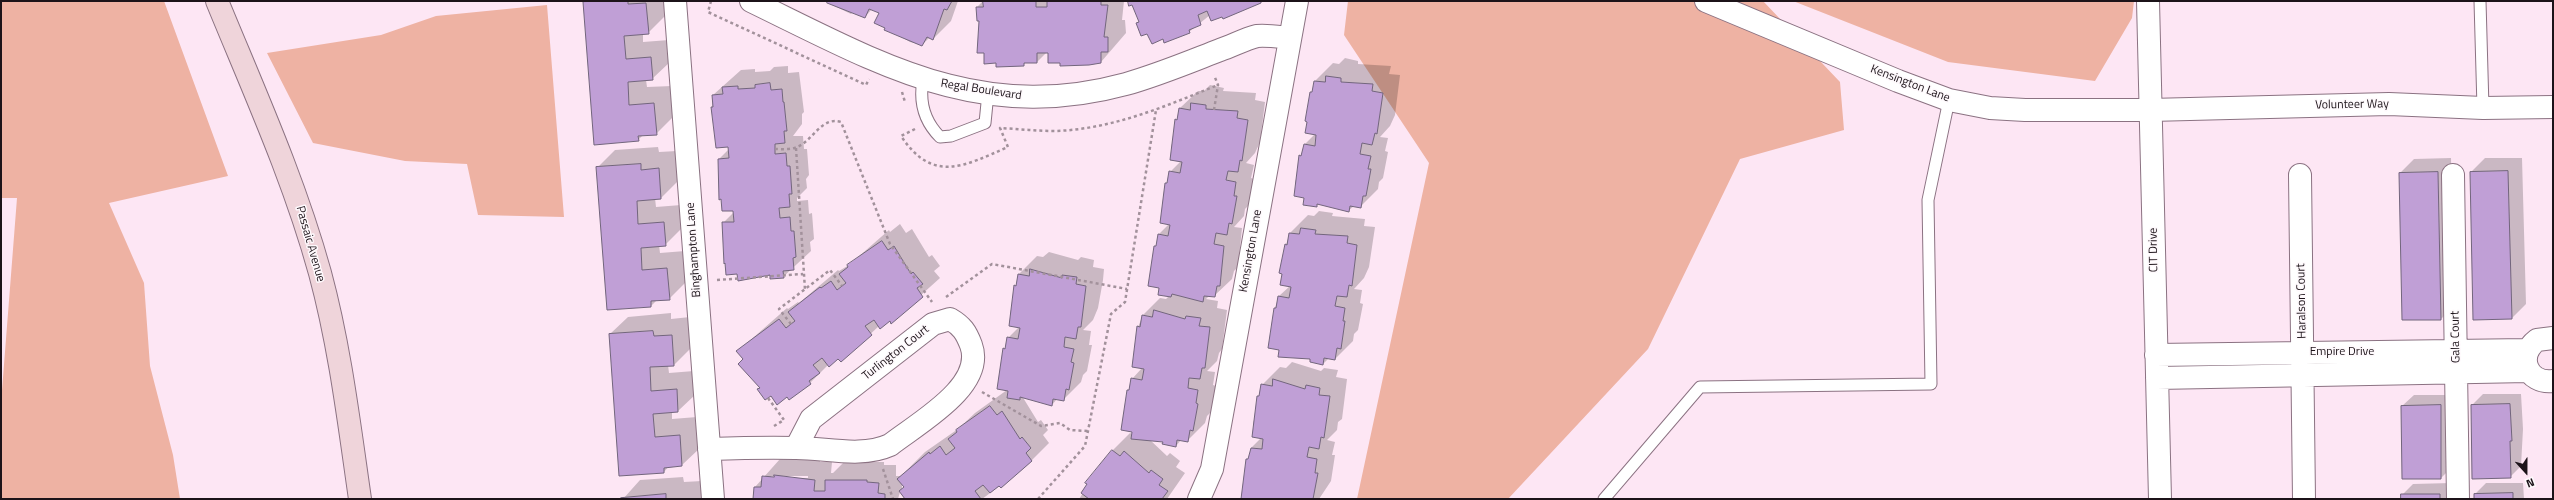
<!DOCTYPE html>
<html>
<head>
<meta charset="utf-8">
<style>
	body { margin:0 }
	#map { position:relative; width:2554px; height:500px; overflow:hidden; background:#fde6f4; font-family:"Titillium Web",sans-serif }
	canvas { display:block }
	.frame { position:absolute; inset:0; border:2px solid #1c1319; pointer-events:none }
	.north { position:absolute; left:2506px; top:452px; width:40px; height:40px; -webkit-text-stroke:3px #fef9fc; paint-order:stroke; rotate:159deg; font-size:11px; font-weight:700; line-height:16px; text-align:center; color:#1c1319 }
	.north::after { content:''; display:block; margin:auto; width:14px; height:18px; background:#1c1319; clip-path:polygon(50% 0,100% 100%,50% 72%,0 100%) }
</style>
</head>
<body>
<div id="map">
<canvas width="2554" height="500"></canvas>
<div class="frame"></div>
<div class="north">N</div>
</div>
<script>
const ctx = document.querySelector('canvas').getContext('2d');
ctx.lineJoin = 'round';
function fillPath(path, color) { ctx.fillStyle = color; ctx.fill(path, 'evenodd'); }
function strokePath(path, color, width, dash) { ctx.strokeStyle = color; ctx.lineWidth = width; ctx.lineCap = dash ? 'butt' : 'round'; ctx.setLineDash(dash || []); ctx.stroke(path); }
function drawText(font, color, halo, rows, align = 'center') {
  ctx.font = font + ' "Titillium Web",sans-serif'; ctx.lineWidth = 3; ctx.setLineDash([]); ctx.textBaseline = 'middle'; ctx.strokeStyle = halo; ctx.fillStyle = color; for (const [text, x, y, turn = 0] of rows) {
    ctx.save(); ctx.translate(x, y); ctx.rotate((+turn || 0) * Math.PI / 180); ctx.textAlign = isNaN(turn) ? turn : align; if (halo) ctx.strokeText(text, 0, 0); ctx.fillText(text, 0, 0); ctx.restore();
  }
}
fillPath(new Path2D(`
	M1,1H164L228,176L109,203L144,283L150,366L173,455L180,499H1V403L17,198H1Z
	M1348,1H1763L1840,82L1844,130L1740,159L1648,349L1508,499H1357L1429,163L1344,35Z
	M1793,1H2134L2132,18L2095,81L1948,62Z
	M547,5L564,217L478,215L467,164L405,161L313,143L267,53L381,35L436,16Z`), '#eeb2a3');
fillPath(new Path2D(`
	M586,1H665L666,15L648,33H643V42L669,40L670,62L652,79L646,80L647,87L672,86L674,116L656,134H644L638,140L584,3Z
	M829,1H958L951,21L933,39L930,37L922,45L910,42L876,22L880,13L872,9L865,17L853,12L851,14L828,3Z
	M983,1H1124L1122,20H1125L1126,33L1101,62H1061L1049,50L1037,62H1026L1023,65L997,62L985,52L977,7Z
	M1130,1H1262L1224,18L1223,16L1210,15L1189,32L1163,38L1148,32L1137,24L1140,21Z
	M1345,58L1358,61V64L1391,66L1389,74L1400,75L1395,115L1390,126L1380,137L1388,138L1385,151L1388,152L1383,178L1379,182L1378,189L1360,207L1354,206L1348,211L1319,203L1316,206L1305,197L1295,183L1305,144L1315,134L1306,121L1315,81L1333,63L1339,64Z
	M788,66V73L799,72L804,112L802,114V124L793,136H803L804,149H807L809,175L806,179L807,188L797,198V201L808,200L809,214L812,213L814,239L810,242L811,251L783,277L738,273L723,223L734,212L719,159L729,149L712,108L713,95L741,70L755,69V72L770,71L774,67Z
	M1210,85L1224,88L1223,91L1256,93L1255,100L1265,102L1260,142L1255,153L1246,163L1254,165L1251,178L1254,179L1249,205L1245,209L1244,216L1234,227L1242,228L1238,267L1234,271L1232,279L1214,296H1209L1206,299L1218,301L1217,308L1227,310L1222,349L1219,353L1217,361L1207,371L1215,372L1213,385L1216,386L1211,412L1207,416L1205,423L1187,441L1181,440L1176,446L1164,441L1149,439L1167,456L1170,453L1180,461L1176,467L1185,473L1167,499H1079L1089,484L1087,483L1104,459L1130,433L1132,434L1133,431L1123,417L1132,379L1142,368L1138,327L1143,315L1160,298L1166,299L1169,296L1150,273L1159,234L1169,224L1161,222L1170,172L1181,161L1171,148L1180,108L1198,91H1204Z
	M658,147L659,152L677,151L679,180L661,198H655L656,207L681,205L683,227L665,245H659L660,253L685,251L687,281L669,299L657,300L651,306L607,309L597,168L615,150Z
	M2451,158L2455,305L2441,319L2400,173L2414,159Z
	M2485,158H2522L2526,304L2512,318L2471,172Z
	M1319,211L1333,213L1332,216L1365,219L1364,226L1375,227L1369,267L1364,278L1354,289L1362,290L1360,303L1363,304L1358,330L1354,334L1353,341L1335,359L1329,358L1323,364L1280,349L1275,308L1279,296L1290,286L1286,245L1290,233L1308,215L1314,216Z
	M900,224L906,233L912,229L929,257L932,255L940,266L934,271L940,278L891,322L890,320L879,326L841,361L839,358L828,365L810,383L787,396L771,395L758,389L761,387L738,351L787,308L788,309L798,302L799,303L838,270L839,271L849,265L889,230L890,232Z
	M1049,252L1078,260L1081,257L1094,260L1093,267L1104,269L1103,280L1098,308L1093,320L1083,330L1091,331L1089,345H1092L1087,371L1083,375L1081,382L1063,400L1057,399L1052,405L1022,396L1038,422L1041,420L1048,430L1043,435L1049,443L1023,469L982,499H906L900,492L898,499H754L755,487L780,459H820V462H832L831,473H833L844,462H884V465H896V476H901L925,452L958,429L975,413L1007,390L999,376L1008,338L1019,327L1010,314L1019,274L1037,256L1043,257ZM771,476H808V478H771ZM902,483L905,487L902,490Z
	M671,313V319L690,317L692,347L674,365H668L669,373L694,371L696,394L678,411L672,412V419L697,417L700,448L682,465L669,466L664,472L610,334L628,317Z
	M1292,362L1321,371L1324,368L1338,370L1336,377L1347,379L1342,419L1338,422L1337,430L1327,440L1335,442L1332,455H1335L1331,481L1319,499H1242L1251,448L1262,437L1253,424L1262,385L1280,367L1286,368Z
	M2483,394H2521L2523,429L2521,466L2510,477L2472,405Z
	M2414,395H2451L2452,467L2441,478L2402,406Z
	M683,477L684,482L702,481L703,499H623L640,480Z
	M2451,483V499H2402V495L2413,484Z
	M2486,483H2523L2524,499H2475V494Z`), '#0003');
const building = new Path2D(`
	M628,1V4L646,3L649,34L624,36L626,59L651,57L653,80L628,82L629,105L654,103L657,135L638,136L639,141L594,145L583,2Z
	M828,1H952L947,10L944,9L933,40L927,37L922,46L884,30L885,28L874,23L879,13L869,9L865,18L827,3Z
	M983,1H1036V7H1047V1H1101V5H1108L1104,37H1108V52H1101V63L1089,65L1060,66V63H1048V53H1037V63H1024V66L996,67V63L984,64V53H977L979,21H977L976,7H983Z
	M1128,1H1261V3L1223,19L1222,17L1211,21L1207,11L1198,15L1201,25L1189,30L1190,33L1164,43L1163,39L1152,44L1147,34L1141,36L1136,23L1139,22L1132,5L1129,6Z
	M1326,76L1341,78V82L1373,84L1372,91L1383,93L1377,134L1375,133L1372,145L1362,143L1360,154L1371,156L1368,169H1371L1366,196H1363L1361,208L1350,206L1349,212L1317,204V207L1303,205L1304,198L1294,196L1299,155L1301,156L1304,144L1315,146L1316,135L1305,133L1307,122L1305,121L1310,92H1312L1314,81L1325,82Z
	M770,83L771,90L782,89L783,102H784L787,131H784L785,143L775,144V154L786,153L787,166H790L792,194H789L790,207L779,208L780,218L790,217L791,231H794L796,257L793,258L794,270L783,271L784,278L770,279V275L738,281L737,274L726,275L725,263L724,264L722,222H734L733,211H722L721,199L719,200L718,159L729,158L728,147L716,148L711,107H713L712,95L723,94L722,87L738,86V89L755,88V85Z
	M1191,103L1206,105V109L1238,111L1237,118L1248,120L1242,161L1240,160L1238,172L1228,171L1226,180L1236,182L1234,196H1237L1232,224L1229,223L1227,235L1216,233L1214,244L1224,246L1220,286H1217L1215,297L1204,296L1203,302L1172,294L1171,297L1158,295L1159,288L1148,286L1154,246H1156L1158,234L1168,236L1170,225L1160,223L1165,183H1167L1169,171L1180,173L1182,162L1170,160L1175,119L1177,120L1179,108L1190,110Z
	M641,164V170L659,168L661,199L637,201L638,224L664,222L666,246L641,248L642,270L667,268L670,300L651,301V307L607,310L596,167Z
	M2508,171L2512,319L2473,320L2470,172Z
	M2438,172L2441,320H2402L2399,173Z
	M1301,228L1316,230L1315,234L1348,236L1347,243L1357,245L1352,286L1349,285L1347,297L1337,296L1335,306L1345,308L1343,321H1345L1341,349L1337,348L1335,360L1324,358L1323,365L1310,362V359L1278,357L1279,350L1268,348L1274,308H1276L1278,296L1289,298L1291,287L1280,285L1282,274L1279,273L1285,244L1287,245L1289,233L1299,234Z
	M882,241L888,250L894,246L911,274L913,272L923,284L917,288L923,297L891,324L890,321L880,329L874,320L865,326L872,335L841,362L838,359L829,367L822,358L813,365L820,373L809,381L811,384L789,400L787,397L777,405L771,396L765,400L757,389L760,388L738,364L743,359L736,351L779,319L786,328L791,324L795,321L788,312L820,287L821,288L831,281L837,290L846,283L839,274L848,267L847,265Z
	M1030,269L1062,278V275L1077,277L1076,284L1086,286L1081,327H1078L1076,339L1065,337L1064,347L1074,349L1071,362L1074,363L1069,390L1066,389L1064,401L1053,399L1052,406L1020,397V400L1007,398L1008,391L997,389L1003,348L1005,349L1007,337L1018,339L1020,328L1009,326L1014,285L1016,286L1018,274L1029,276Z
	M1154,310L1185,319L1186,316L1201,318L1199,326L1210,327L1205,368H1202L1200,379L1189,378L1188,388L1198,390L1196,403L1198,404L1193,431L1190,430L1188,442L1177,440L1176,447L1162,444L1163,442L1131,439L1132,432L1121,430L1127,390H1129L1131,378L1142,380L1144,369L1132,367L1137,326L1140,327L1142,315L1152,317Z
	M653,331L654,336L672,335L674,366L650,367L651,391L677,389L678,412L653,414L655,437L680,435L682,466L664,468V473L619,476L609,334Z
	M1273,379L1305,389L1306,385L1320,388L1319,395L1330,396L1324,438L1321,437L1319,449L1309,447L1307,457L1317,459L1315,473H1318L1313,499H1241L1246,459H1248L1251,448L1262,449L1263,439L1252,437L1257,396H1259L1261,384L1272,386Z
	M2510,404L2512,441H2510L2511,478L2472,479L2471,405Z
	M2441,405V479H2402L2401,406Z
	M990,406L997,415L1002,411L1020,439L1022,437L1031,448L1026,453L1032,461L1001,488L999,486L990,493L983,485L975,491L981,499H905L899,491L904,487L897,479L929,452L930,454L940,446L946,455L955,448L948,439L957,432L956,430Z
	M1112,450L1120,456L1124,451L1149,473L1151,470L1163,479L1159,485L1168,491L1162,499H1089L1081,493L1087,484L1085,483Z
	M774,475L815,480L814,491H825V480H867V482L879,483L878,493L885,494V499H753L754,487H761L762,476L774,477Z
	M2513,493V499H2474V494Z
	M666,494V499H622L621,498Z
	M2401,494H2440V499H2401Z`);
fillPath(building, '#c09fd6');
strokePath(building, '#72657c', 1);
const service = new Path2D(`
	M2480,1L2483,108
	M923,80C919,102 924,121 940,137L951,136L985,123L988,93
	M1604,499L1700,387L1931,384L1928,200L1949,100`);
const minor = new Path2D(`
	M675,1L713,499
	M751,1C879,63 979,124 1126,84C1158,75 1189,62 1220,50C1232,46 1245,39 1257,36C1267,35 1280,37 1290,38
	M1706,1L1898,81L1949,100L1990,108L2025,110H2150L2389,104L2483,108L2553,107
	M2148,1L2160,499
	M2300,175L2304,499
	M2453,175L2458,499
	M2553,338L2537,340C2516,356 2527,384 2553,381
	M2156,355L2527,350
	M2157,378L2528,371
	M709,449C738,448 767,447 796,448C827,448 861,458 890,445C918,423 986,386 971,345C966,332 962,326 950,319L933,324L811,419L796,448
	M1199,499L1212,469L1297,1`);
const secondary = new Path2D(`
	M217,1C254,91 294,179 320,273C340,347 349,423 360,499`);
strokePath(service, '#8b7282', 13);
strokePath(minor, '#8b7282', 24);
strokePath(secondary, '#8b7282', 24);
strokePath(new Path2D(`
	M711,1L708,12L866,85L869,79
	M902,92L905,102
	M1214,110L1218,85L1214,75
	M915,129L901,136C933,184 964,166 1008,147L1000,128C1019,129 1037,131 1056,131C1113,129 1166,106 1218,85
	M796,148L805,290
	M775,149C781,149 791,150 797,147C813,141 821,116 841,122L890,244L932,302
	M717,280L803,274
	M946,297L992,264L1127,289
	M791,324L779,309L830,270L842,286
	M982,392L1041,426L1060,423L1070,430L1088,431
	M768,398L784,420
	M774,426L784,420
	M883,469L893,499
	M1038,499L1085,446L1111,314L1125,302L1156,110`), '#a2919b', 2.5, [3, 3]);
strokePath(service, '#fff', 11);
strokePath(minor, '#fff', 22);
strokePath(secondary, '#efd4da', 22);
drawText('12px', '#1c1319', '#fef9fc', [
	["Kensington Lane",1910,84,21],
	["Regal Boulevard",981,90,9],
	["Volunteer Way",2352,105,-1],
	["Passaic Avenue",310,244,74],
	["Binghampton Lane",694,250,-94],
	["CIT Drive",2154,250,-91],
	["Kensington Lane",1251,251,-80],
	["Haralson Court",2302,301,-91],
	["Gala Court",2456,337,-91],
	["Empire Drive",2342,352],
	["Turlington Court",896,353,-38]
]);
</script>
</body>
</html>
